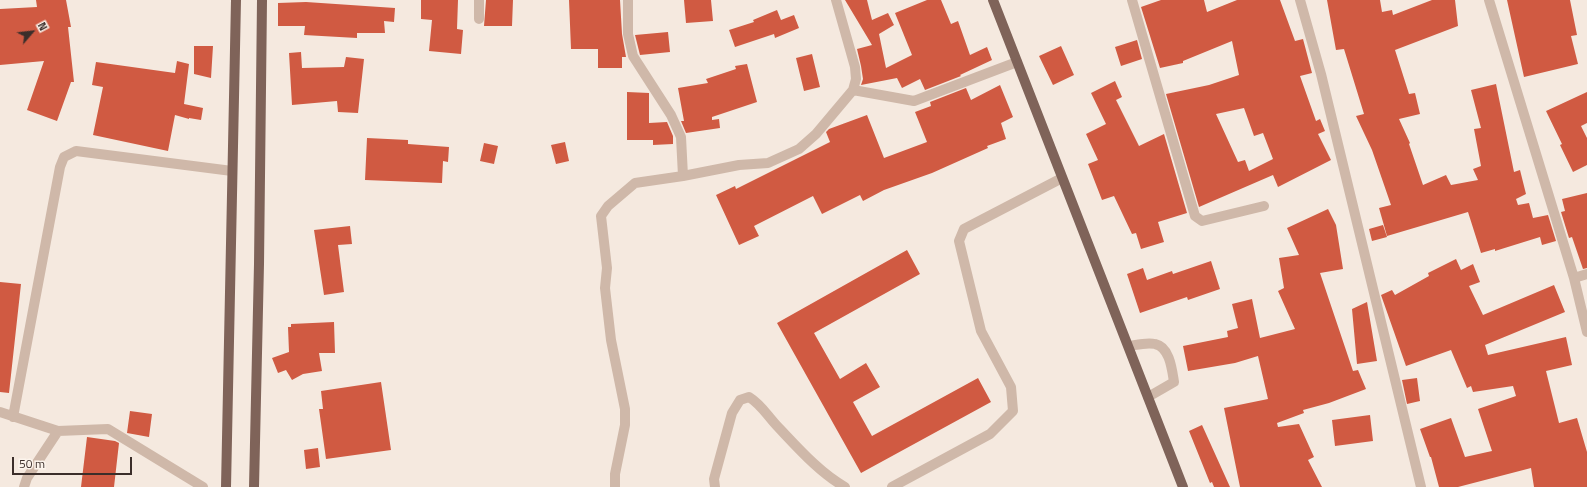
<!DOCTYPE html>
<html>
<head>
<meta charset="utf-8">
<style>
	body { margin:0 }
	#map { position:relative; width:1587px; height:487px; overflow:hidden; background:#f5e9df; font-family:"Titillium Web",sans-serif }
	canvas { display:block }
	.north { position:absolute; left:12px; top:12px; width:40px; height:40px; -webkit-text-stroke:3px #fcf4ec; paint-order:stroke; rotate:62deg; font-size:11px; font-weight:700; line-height:16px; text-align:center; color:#3b2e2a }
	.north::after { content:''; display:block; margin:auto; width:14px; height:18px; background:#3b2e2a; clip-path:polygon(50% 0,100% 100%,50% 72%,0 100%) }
	.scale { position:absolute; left:12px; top:457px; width:120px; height:18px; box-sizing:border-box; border:2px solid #3b2e2a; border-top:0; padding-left:5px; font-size:12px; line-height:14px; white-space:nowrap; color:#3b2e2a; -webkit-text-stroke:3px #fcf4ec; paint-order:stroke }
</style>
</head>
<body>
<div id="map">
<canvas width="1587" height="487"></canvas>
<div class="north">N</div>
<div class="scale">50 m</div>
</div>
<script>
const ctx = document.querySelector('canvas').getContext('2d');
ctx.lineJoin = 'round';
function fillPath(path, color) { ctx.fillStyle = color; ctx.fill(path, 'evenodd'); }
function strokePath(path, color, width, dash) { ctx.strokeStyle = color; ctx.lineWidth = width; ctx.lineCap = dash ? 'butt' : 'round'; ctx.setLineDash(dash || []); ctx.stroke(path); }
fillPath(new Path2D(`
	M36,0H66L71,27H68L74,82H71L57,121L27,110L44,61L0,65V9L37,7Z
	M421,0H458L457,29L463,30L461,54L429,51L432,20L421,19Z
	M486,0H513L512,26H484Z
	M569,0H620L622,34L626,57H622V68H598V49H571Z
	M684,0H711L713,21L686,23Z
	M845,0H867L872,20L888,13L894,25L879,34L886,68L912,55L895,13L927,0H941L951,24L958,21L970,55L987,47L992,60L960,75L961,76L925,90L920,79L902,88L897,78L861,85L863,79L861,66L857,49L872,45Z
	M1161,0H1204L1207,12L1237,0H1280L1295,41L1303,39L1312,73L1300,76L1316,121L1320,119L1325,131L1318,134L1331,160L1278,187L1273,175L1199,207L1166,94L1209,85L1239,75L1232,41L1183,61V63L1160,68L1141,7ZM1244,108L1254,136L1263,133L1273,159L1249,171L1245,160L1238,162L1216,114Z
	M1327,0H1380L1382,12L1392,10L1393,15L1432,0H1455L1458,26L1395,50L1409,94L1415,93L1420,114L1399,119L1410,143L1409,144L1423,185L1446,175L1451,185L1478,180L1473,169L1481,166L1474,129L1481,128L1471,90L1496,84L1514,172L1520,170L1526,194L1516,199L1518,205L1529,203L1533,218L1548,215L1556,241L1542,245L1540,237L1495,251V249L1481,253L1468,212L1387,236L1379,208L1391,205L1372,150L1356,116L1364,114L1344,49L1336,50Z
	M1507,0H1570L1577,35L1571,36L1578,64L1524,77Z
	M306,2L395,8L394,22L384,21L385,33H357V38L304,35L305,26H278V3Z
	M777,10L781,20L794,15L799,28L775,38L774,34L735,47L729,30L754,22L753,20Z
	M668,32L670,52L640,55L635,35Z
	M1137,40L1142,59L1121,66L1115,47Z
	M194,46H213L211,78L194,74Z
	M1061,46L1074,75L1053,85L1039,56Z
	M301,52L302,68L344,67L346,57L364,59L358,113L338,112L337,101L292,105L289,53Z
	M812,54L820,87L804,91L796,58Z
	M177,61L189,64L184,104L203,108L201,120L189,118V119L175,115L168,151L93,135L103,87L92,85L96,62L175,73Z
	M747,64L757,102L712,117V120L719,119L720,128L686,133L681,121H684L678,88L708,83L706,79L736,69L735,66Z
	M1115,81L1122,97L1116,100L1139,146L1164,134L1187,213L1158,222L1164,242L1141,249L1136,233L1132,234L1114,196L1102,200L1088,164L1098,160L1086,134L1106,124L1091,93Z
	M1000,85L1013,117L1001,123L1006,139L987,146L988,148L932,173L884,190L863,201L860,195L822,214L813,196L754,226L759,236L739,245L716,195L735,186L736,189L830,142L826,132L829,129L867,115L884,158L927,142L915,112L931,106L930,102L966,88L971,100Z
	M627,92L649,93V123L667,122L673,136V144L653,145V140H627Z
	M1587,92V123L1581,126L1587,138V165L1573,172L1560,145L1562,144L1546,111Z
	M367,138L408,140V144L449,147L448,162L443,161L442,183L365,180Z
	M565,142L569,161L556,164L551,145Z
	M484,143L498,146L494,164L480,161Z
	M1587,193V268L1583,269L1572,237L1569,238L1561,212L1565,211L1562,199Z
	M1328,209L1336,225L1343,269L1320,273L1353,371L1358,370L1366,389L1329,403L1303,410L1304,413L1277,423L1278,427L1299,424L1314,457L1308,460L1322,487H1240L1224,408L1268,399L1258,356L1235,363L1188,371L1183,346L1228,337L1227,331L1238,328L1232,304L1252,299L1260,338L1295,329L1278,291L1284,288L1279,258L1299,255L1287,228Z
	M1383,225L1387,237L1372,241L1369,229Z
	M350,226L352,244L338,245L344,292L324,295L314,230Z
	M907,250L920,274L814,333L840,379L866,363L880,387L853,402L872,436L978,378L991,402L861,473L777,323Z
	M1456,259L1461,270L1473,264L1480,282L1469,286L1483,315L1554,285L1565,312L1485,345L1488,355L1566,337L1572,365L1546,371L1559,423L1577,418L1587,452V487H1534L1531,468L1458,487H1439L1431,457H1430L1420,429L1451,418L1465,457L1492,451L1478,409L1516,396L1513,386L1473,392L1471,386L1467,388L1451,350L1406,366L1381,295L1392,290L1395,295L1429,276L1428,273Z
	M1211,261L1220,289L1188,300L1187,297L1140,313L1127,274L1143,268L1147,280L1172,271L1173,274Z
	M0,282L21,284L9,393L0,392Z
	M1367,302L1377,361L1357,364L1352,309Z
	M334,322L335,353H319L322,371L303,374L292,380L286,370L278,373L272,358L289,352L288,327H291V324Z
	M1417,378L1420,401L1407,404L1402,380Z
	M381,382L391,450L326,459L319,409H323L321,391Z
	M130,411L152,414L149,437L127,433Z
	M1370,415L1373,441L1335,446L1332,420Z
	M1202,425L1230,487H1214L1212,482L1210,483L1189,431Z
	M87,437L115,441L119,443L114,487H81Z
	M318,448L320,467L306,469L304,450Z`), '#d05a42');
strokePath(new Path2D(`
	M1132,0L1195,216L1202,221L1264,206
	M1300,0L1321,74L1421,487
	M1489,0L1574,278L1587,332
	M479,19V0
	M853,90L914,101L1017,62
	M683,176L739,165L768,163L799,149L816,134L853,90L856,79L855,67L836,0
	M1574,278L1587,274
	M1129,346C1136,345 1147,342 1155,344C1170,347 1172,370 1174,382L1148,397
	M0,412L58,431L108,429L203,487
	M13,417L60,167L64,157L76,151L232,171
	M24,487L27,478L58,431
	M615,487V474L625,425V409L611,340L605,288L607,268L601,216L608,206L635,183L683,176L681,137L671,115L633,56L628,34V0
	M715,487L714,479L732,413L740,400L749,397C762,405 768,417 779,428C798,448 820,473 845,487
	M892,487L990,434L1013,411L1011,387L981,331L959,241L964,229L1062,178`), '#cfb8a9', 10);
strokePath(new Path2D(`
	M993,0L1183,487
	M226,487L236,0
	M254,487L259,264L262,0`), '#7f6359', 10);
</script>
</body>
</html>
